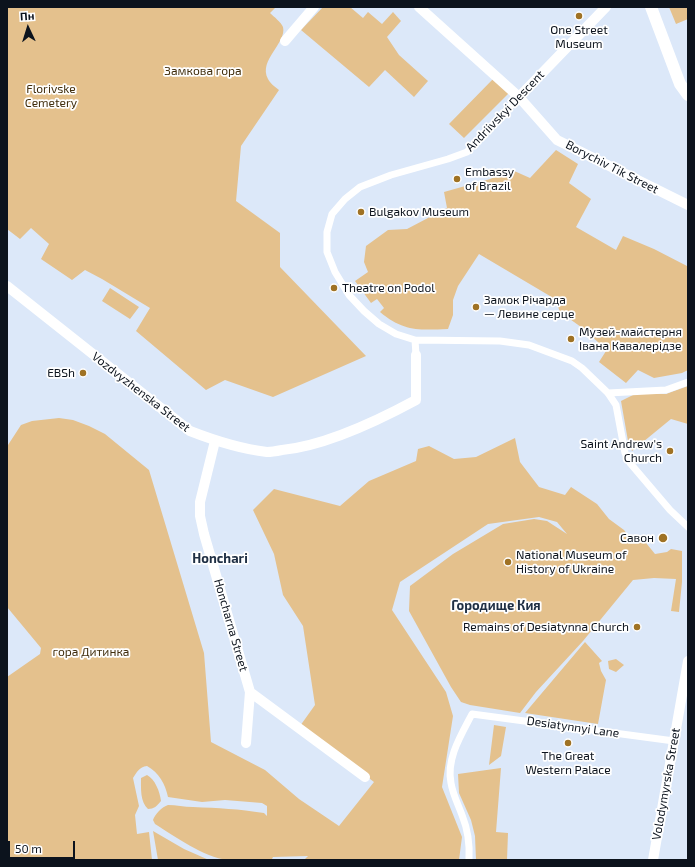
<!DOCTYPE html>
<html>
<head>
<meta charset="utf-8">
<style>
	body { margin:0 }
	#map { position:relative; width:695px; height:867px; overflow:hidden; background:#dce8f9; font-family:"Exo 2",sans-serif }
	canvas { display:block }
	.frame { position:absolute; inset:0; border:8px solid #0c131d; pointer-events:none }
	.north { position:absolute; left:8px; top:8px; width:40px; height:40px; -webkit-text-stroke:3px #fff; paint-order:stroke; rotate:356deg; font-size:11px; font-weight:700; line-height:16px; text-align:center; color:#0c131d }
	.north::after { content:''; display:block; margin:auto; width:14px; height:18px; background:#0c131d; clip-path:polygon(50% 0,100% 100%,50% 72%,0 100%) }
	.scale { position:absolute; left:8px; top:841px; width:67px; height:18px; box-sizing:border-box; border:2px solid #0c131d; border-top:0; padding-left:5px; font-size:12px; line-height:14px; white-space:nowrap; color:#0c131d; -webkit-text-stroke:3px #fff; paint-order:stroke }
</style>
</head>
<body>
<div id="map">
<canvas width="695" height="867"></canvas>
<div class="frame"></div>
<div class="north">Пн</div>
<div class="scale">50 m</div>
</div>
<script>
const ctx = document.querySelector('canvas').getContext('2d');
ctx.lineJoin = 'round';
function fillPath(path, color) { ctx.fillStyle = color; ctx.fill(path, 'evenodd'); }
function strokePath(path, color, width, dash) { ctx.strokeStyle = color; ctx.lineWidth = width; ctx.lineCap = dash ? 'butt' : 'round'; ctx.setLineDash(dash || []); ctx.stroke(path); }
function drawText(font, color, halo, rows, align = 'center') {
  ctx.font = font + ' "Exo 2",sans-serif'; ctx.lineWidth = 3.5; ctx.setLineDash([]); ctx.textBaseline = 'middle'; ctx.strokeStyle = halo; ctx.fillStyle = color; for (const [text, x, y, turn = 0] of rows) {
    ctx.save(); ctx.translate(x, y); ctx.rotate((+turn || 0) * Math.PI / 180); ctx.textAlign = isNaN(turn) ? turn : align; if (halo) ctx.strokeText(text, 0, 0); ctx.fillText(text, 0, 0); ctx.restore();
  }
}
fillPath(new Path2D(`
	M7,7L275,8L270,13C274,17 281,22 283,27C287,43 258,60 268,79C270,83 275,87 279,90L241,146L236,201L280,233V267L366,356L273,397L225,380L206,390L136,331L150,308L102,279L85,270L72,280L41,259L49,244L31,228L20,239L7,229Z
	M323,7H350L363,18L368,12L382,24L393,12L401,21L387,37L399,55L428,81L414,97L385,70L369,87L301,30Z
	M669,7H688V19L676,24Z
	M494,78L509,93L464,138L449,124Z
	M556,150L578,164L569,183L591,199L576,227L616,250L623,236L654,249L687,266L688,265V370L682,373L654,378L638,370L626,383L599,362L606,351L599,343L581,327L560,312L555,299L479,254L458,286L453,300V315L448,329C419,330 404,332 380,312L384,308L377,299L371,303L355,281L368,272L364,262L366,246L388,230L407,229L447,208L444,192L490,179L512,170L530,178Z
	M110,288L139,307L130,319L102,301Z
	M688,386V424L671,419L632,451L628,441L621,401L637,393L666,394Z
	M59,418L73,420L89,426L105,434L149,470L204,653L211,742L265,770L299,799L339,826L374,782L300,726L315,705L303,626L283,595L274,554L253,510L274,489L340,506L369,481L416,461L418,449L429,446L454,459L476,457L515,438L520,462L539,487L565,495L571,487L597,504L609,519L624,530L634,543L642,538L655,554L667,552L671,549L682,551V582L679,612L671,611L676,579L654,578L633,580L583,641L536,692L520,713L470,705L461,702L451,687L409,611L410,586L453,554L503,524L534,519L547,521L567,534L557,522L539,517L488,524L400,582L392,610L446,692L453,716L442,787L462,837L459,860H304L308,856L273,857L272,859C258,859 242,862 228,860C203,857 176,837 155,824L153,820C155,814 162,807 168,805C176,805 184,807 193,807C219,808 238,809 264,813L267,816V806L262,803L225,800L202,802L168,797C165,783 159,773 147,766C139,767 137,772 133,778L139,806L135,815L137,834L149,832L152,860H7V677L40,654L41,648L7,607V457L8,445L21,425L32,421Z
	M585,642L602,661L599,663L601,671L606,680L598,724L525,713Z
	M616,659L624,665L616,672L609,669L608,661Z
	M494,725L506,727L501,756L489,765Z
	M501,768L496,832L508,833L507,860H476L475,836L471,820L459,793L458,774Z
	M147,775C155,779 160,792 161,801C157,806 154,809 148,809C140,802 141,788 141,778Z
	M153,831L184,849L209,860H158Z`), '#e4c18d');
strokePath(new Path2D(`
	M519,97L467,152L448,159L391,175L360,187L345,199L332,214L327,232V252L335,272L349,295L364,311L379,324L396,334L415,340L500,341L529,345L572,361L582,368L608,393L616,405L625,453L630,463L670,510L688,527
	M415,340L416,355
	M608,393L666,390L688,382
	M469,860C470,844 468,830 462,815C458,804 453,795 451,783C446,759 461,735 472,714L674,741`), '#fff', 7);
strokePath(new Path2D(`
	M419,7L519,97L557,140L688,205
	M285,41L314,7
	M519,97L606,7
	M7,286L190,431C213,440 242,449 267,452C272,452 277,451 282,450C324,446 379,420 416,400V355
	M215,441L200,502V516L204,534L250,692L365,777
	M246,743L250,692
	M653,860L688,661`), '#fff', 10);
strokePath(new Path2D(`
	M651,7L680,84L688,95`), '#fff', 12);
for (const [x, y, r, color] of [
	[579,16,4,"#9f7224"],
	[457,179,4,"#9f7224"],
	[361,212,4,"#9f7224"],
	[334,288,4,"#9f7224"],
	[476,307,4,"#9f7224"],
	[571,339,4,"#9f7224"],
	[83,373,4,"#9f7224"],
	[670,451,4,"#9f7224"],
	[663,538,5,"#9f7224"],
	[508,562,4,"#9f7224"],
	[637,627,4,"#9f7224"],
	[568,743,4,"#9f7224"]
]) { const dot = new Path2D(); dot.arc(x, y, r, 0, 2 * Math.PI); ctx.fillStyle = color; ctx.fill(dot); strokePath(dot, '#fff', 1.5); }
drawText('12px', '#0c131d', '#fff', [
	["One Street",579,30,"center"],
	["Museum",579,44,"center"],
	["Embassy",465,172],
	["of Brazil",465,186],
	["Bulgakov Museum",369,212],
	["Theatre on Podol",342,288],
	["Замок Річарда",484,300],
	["— Левине серце",484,314],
	["Музей-майстерня",579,332],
	["Івана Кавалерідзе",579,346],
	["EBSh",75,373,"right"],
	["Saint Andrew's",662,444,"right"],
	["Church",662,458,"right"],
	["Савон",654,538,"right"],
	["National Museum of",516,555],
	["History of Ukraine",516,569],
	["Remains of Desiatynna Church",629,627,"right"],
	["The Great",568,756,"center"],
	["Western Palace",568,770,"center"]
], 'left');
drawText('12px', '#412e0d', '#fff', [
	["Замкова гора",203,71],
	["Florivske",51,89],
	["Cemetery",51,103],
	["гора Дитинка",91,652]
]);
drawText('12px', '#0c131d', '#fff', [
	["Andriivskyi Descent",505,111,-46],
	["Borychiv Tik Street",612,167,27],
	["Vozdvyzhenska Street",141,392,38],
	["Honcharna Street",231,625,74],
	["Desiatynnyi Lane",573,727,8],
	["Volodymyrska Street",666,784,-80]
]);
drawText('bold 13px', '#1f2f44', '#fff', [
	["Honchari",220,559],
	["Городище Кия",496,606]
]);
</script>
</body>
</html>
